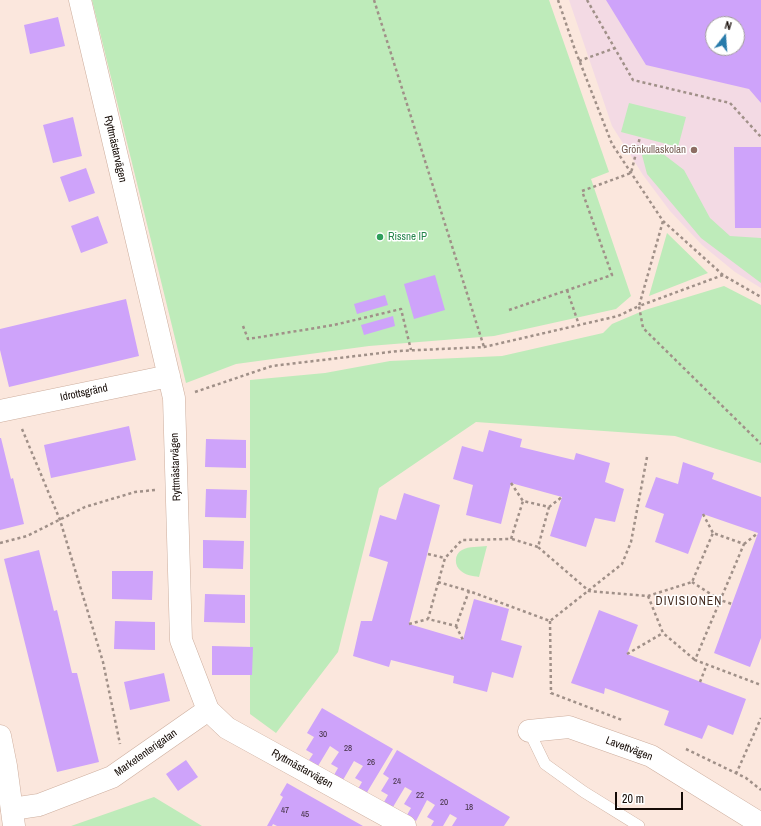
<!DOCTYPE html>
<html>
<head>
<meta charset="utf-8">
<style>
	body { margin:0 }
	#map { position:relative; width:761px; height:826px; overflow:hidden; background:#fbe7dd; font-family:"Archivo Narrow",sans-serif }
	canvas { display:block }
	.north { position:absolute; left:705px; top:16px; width:40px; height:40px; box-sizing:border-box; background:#fff; border:1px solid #a19d9b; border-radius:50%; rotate:17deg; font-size:11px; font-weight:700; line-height:16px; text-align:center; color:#150b06 }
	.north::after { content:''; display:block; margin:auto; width:14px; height:18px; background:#287bab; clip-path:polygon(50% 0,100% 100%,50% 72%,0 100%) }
	.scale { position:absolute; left:615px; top:792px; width:68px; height:18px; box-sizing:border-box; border:2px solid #150b06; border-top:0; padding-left:5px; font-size:12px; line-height:14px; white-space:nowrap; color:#150b06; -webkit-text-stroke:3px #fff; paint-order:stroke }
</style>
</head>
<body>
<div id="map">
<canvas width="761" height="826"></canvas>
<div class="north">N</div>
<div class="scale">20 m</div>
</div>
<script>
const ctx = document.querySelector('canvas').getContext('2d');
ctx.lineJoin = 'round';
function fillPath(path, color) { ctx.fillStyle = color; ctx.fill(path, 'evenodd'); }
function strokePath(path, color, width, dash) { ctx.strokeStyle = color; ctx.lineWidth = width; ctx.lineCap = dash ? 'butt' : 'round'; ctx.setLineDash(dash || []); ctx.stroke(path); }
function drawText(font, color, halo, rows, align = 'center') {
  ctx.font = font + ' "Archivo Narrow",sans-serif'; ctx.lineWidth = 3; ctx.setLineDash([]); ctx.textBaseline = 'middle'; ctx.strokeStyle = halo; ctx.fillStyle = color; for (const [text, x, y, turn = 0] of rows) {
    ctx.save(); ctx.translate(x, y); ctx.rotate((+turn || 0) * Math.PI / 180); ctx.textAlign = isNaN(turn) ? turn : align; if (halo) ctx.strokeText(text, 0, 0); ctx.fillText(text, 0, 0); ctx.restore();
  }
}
fillPath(new Path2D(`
	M569,0H761V288L735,272L702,245L670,211L643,175L612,126ZM713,24H737V48H713Z`), '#f3dae4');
fillPath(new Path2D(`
	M92,0H549L609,172L591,179L631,296L616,309L494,336L369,346L236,364L186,383Z
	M629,103L686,117L678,147L621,132Z
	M658,150L684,170L710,218L730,236L761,238V283L701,238L647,174L642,155Z
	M667,233L708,273L649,296Z
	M724,286L761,305V463L675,436L476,422L379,488L338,652L276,733L250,714V380L325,373L390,361L502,356L603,333L612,324L645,310Z
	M487,546L479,577C473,576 465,575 461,571C454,566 454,554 462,550C469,546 479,547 487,546Z
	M154,797L202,826H71Z`), '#beebba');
fillPath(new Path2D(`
	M606,0H761V103L749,89L646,65ZM713,24H737V48H713Z
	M58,17L65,46L30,54L24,25Z
	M73,117L82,156L53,163L43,125Z
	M734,147H761V228H735Z
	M86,168L95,193L69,202L60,177Z
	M98,216L108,243L81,253L71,226Z
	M435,275L445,310L414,319L404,284Z
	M385,295L388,305L357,314L354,304Z
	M126,299L139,356L9,387L0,350V329Z
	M393,316L395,326L364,335L361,325Z
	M129,426L136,460L51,478L44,445Z
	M489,430L522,439L520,447L574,460L576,453L610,463L605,482L624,489L615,522L595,518L586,547L550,536L562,497L511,483L501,524L466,515L473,485L453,479L462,446L483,452Z
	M0,438H1L11,479L13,478L24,524L0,530Z
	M206,439L246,440V468L205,467Z
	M683,462L714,473L712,479L761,497V638L750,667L714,653L758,533L703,514L688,554L655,542L664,514L645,507L656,477L678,484Z
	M206,489L247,490L246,518L205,517Z
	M404,493L440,505L409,624L463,640L474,599L509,609L501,640L522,646L513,678L492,672L487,692L453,683L454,676L391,660L389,667L353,656L361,621H372L388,562L369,556L380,515L396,520Z
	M203,540L244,541L243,569L203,568Z
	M39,550L54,611L57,610L72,673H77L99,762L57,772L4,559Z
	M112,571H153L152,600L112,599Z
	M205,594L245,595V623L204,622Z
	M599,610L638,625L627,654L746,699L733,735L708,725L702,739L664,725L669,711L605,688L604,694L571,683Z
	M115,621L155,622V650L114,649Z
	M212,646L253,647L252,675H212Z
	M164,673L170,701L130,710L124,682Z
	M322,708L393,749L366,794L358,789L362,782L355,778L363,766L354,761L343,780L334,775L338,768L331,764L339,752L330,746L318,766L309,760L313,754L306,750L314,737L307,733Z
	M397,750L510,817L504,826H452L457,818L450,814L443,826H431L434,821L427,817L435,805L427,800L416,821L407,815L411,808L404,804L412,791L405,787L393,807L384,802L388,795L381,791L389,778L383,774Z
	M186,760L198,777L178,791L166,774Z
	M287,783L347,817L363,826H277L273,824L272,826H267L283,797L280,795Z`), '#cea3fa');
const lane = new Path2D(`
	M529,731L545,764L584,792L639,826`);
const street = new Path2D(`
	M80,0L174,398L181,640L208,710L227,728L405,826
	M0,411L169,376
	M529,731L569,727L651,756L761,824
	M12,809L39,805L112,777L208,710`);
const secondary = new Path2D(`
	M0,736L6,766L14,826`);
strokePath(lane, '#cdae9e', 12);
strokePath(street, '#cdae9e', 23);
strokePath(secondary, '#cdae9e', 23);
strokePath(new Path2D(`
	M374,0L484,347
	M558,0L574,47L612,144L663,221L723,275L761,297
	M587,0L633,80L730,103L761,137
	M579,61L615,48
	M723,275L639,306L643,328L761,444
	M567,290L579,325
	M509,310L612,275L582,191L631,173L640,137
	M243,326L248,339L334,325L401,309L411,350
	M195,392L272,366L398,351L484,347L618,316L639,306L663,221
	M22,429L60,520L103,662L120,744
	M647,457L631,542L622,564L550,621L469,591L456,626L428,619L445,558L462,540L511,539L523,501L549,507L538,547L589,591L648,596L692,582L713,533L744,544L695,660L761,685
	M511,483L523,501
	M549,507L562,497
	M703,514L713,533
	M512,539L538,547
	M0,543L27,536L85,507L135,492L155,490
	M744,544L758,533
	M428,554L445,558
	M438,582L469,591
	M692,582L720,600L732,604
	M648,596L663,633L695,660
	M550,621L551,693L622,720
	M409,624L428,619
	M456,626L463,640
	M627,654L663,633
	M700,682L707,664
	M686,749L746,778L761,790
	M736,774L761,718`), '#a09088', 2.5, [3, 3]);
strokePath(lane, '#fff', 11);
strokePath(street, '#fff', 22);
strokePath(secondary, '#fff', 22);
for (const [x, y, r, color] of [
	[694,150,4,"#8d6e63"],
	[380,237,4,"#2e9e5b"]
]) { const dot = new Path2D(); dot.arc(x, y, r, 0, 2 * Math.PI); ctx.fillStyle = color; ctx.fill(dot); strokePath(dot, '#fff', 1.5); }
drawText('9px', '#433143', null, [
	["30",323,735],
	["28",348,749],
	["26",371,763],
	["24",397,782],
	["22",420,796],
	["20",444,803],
	["18",469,808],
	["47",285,811],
	["45",305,815]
]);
drawText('11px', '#150b06', '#fff', [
	["Ryttmästarvägen",115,149,77],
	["Idrottsgränd",84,393,-12],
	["Ryttmästarvägen",176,467,-92],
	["Lavettvägen",629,749,21],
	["Marketenterigatan",146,753,-35],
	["Ryttmästarvägen",302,769,29]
]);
drawText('11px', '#785e54', '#fff', [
	["Grönkullaskolan",686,150]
], 'right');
drawText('11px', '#27864d', '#fff', [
	["Rissne IP",388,237]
], 'left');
ctx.letterSpacing = '1px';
drawText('12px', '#432a1e', '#fff', [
	["DIVISIONEN",689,602]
]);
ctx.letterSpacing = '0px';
</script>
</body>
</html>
